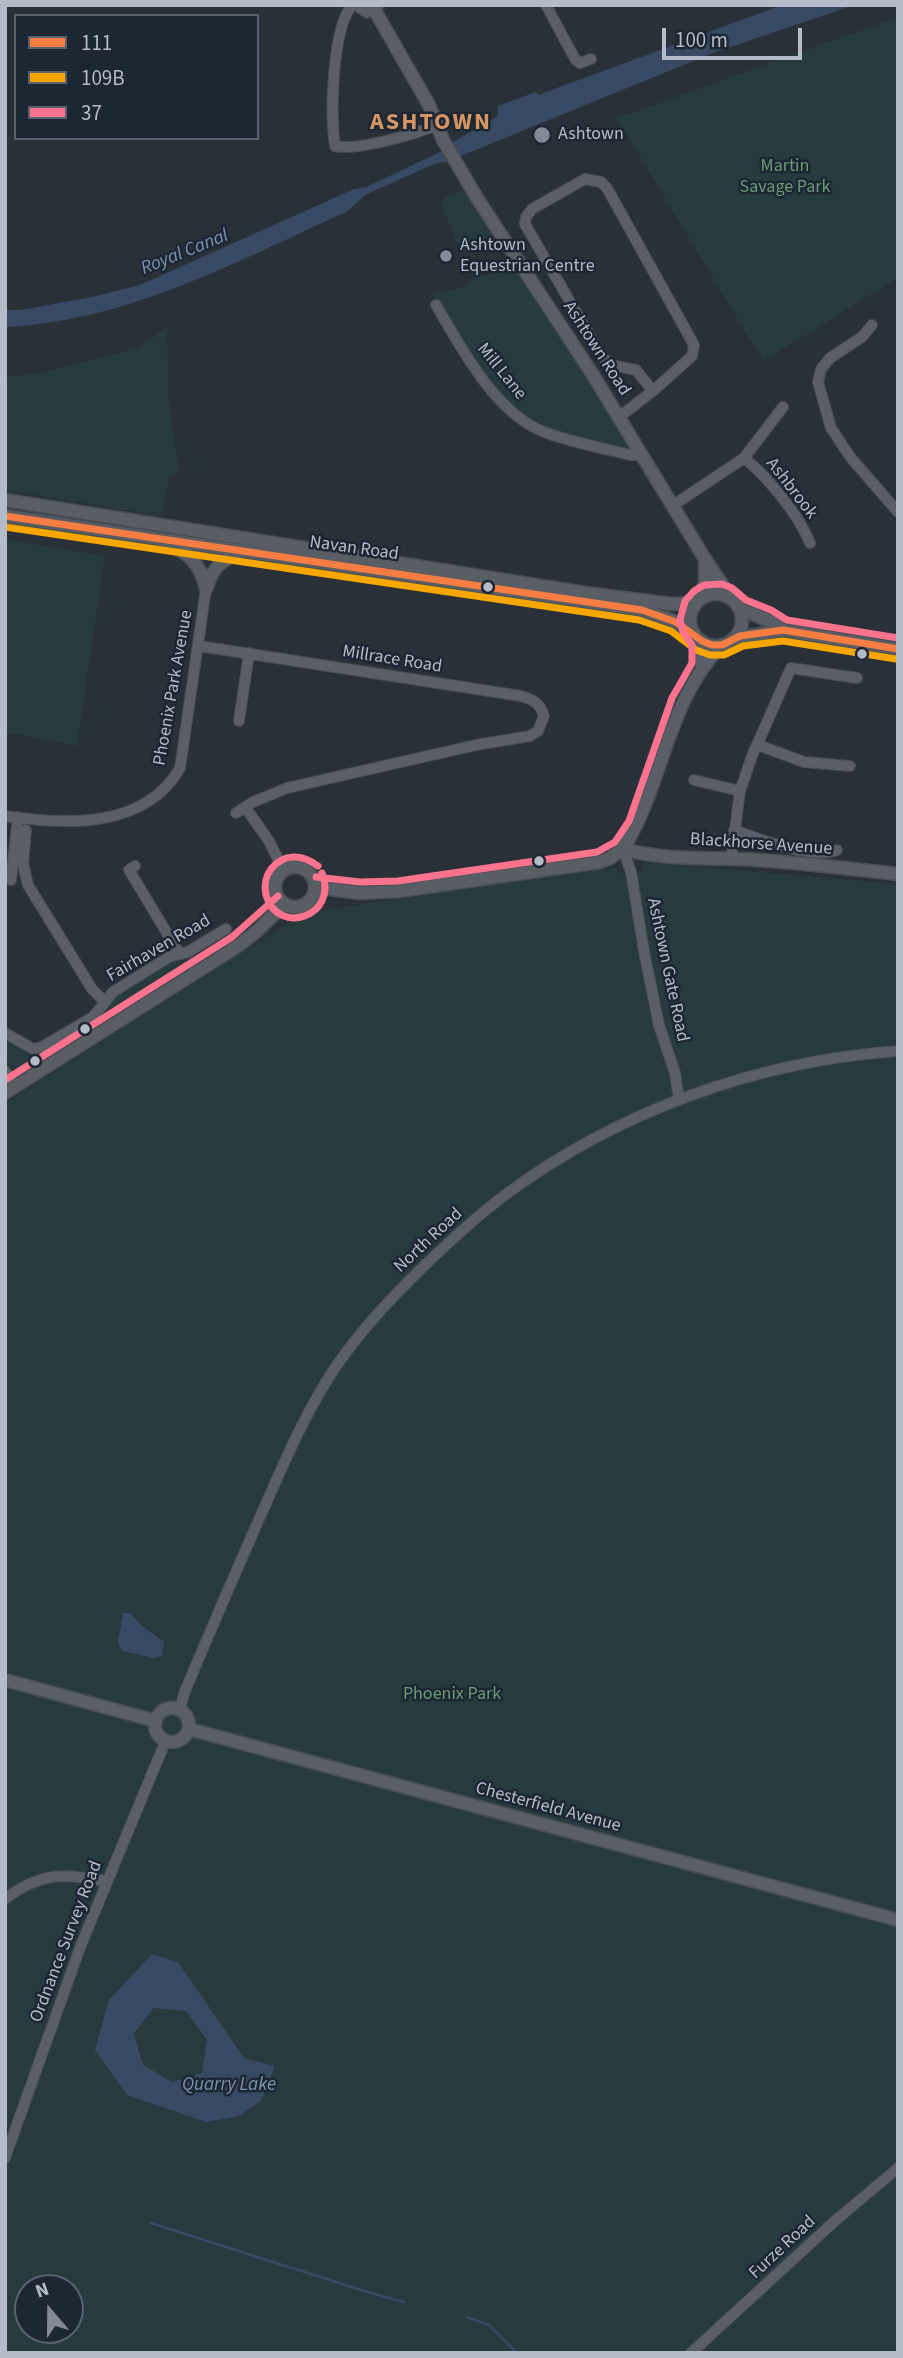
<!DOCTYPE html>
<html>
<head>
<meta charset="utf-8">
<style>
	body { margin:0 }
	#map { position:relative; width:903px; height:2358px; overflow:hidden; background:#2a3038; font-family:"Source Sans 3",sans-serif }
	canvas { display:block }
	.frame { position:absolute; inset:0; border:7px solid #b4bcc9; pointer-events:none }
	.legend { position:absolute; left:14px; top:14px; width:245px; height:126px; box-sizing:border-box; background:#1d2633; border:2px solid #59626f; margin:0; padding:9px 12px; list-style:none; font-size:21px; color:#b4bcc9 }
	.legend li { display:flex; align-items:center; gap:14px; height:35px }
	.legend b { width:35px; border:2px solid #59626f }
	.north { position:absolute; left:14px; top:2274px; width:70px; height:70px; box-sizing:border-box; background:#1d2633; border:2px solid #59626f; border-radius:50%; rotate:340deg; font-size:19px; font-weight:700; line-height:28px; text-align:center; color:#b4bcc9 }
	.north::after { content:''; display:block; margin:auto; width:24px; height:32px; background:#848b96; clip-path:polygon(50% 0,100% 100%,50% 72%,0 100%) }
	.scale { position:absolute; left:662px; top:28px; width:140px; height:32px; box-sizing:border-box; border:4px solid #b4bcc9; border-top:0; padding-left:9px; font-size:21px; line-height:24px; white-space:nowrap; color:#b4bcc9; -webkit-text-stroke:5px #1d2633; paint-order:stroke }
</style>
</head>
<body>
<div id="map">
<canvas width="903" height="2358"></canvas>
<div class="frame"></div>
<ul class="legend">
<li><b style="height:9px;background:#f77d43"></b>111</li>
<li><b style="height:9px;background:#f7a600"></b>109B</li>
<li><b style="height:9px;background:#fc738d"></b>37</li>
</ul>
<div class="north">N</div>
<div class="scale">100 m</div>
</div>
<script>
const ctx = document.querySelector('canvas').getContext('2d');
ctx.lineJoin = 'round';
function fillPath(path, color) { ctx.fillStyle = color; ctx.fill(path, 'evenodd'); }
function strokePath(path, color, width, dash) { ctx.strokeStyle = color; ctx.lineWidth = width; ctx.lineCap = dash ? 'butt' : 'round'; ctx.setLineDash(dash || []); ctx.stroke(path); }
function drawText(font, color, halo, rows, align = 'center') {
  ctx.font = font + ' "Source Sans 3",sans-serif'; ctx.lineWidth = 5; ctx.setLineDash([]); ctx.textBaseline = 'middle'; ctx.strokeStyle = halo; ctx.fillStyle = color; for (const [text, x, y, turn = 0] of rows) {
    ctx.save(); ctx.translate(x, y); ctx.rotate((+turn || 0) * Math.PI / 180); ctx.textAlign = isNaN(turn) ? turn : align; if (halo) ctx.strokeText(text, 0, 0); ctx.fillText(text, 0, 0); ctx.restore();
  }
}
fillPath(new Path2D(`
	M898,17V278L763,361L617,118Z
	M463,190L497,240L494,245L462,253L440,203L450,194Z
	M515,266L545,315L637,451C578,440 523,427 484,377C465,352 450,321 433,294L466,286L470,280Z
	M167,327L169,405L179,469L170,479L161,516L5,490V377L44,372L140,347Z
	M5,539L105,556L77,746L5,732Z
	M644,862L898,884V2353H5V1103L304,913L443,892L483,883L494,884L615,868L619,873L642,871ZM28,2288H70V2330H28Z
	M192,956L194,960L21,1073C6,1069 5,1054 5,1041L20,1047L29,1056L39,1057L99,1019L113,999L176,960Z`), '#273a3e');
fillPath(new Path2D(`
	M782,5H854L713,53L446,162L434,164L365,195L348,211C238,261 129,321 5,327V310H21L92,297L140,285L354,189L364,188L451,147L453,142L498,116V106L536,92L538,95Z
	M123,1613H130L142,1626L164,1642L162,1656L154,1658L122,1651L118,1642Z
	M152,1954L178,1962L244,2058L275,2066L261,2101L239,2116L206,2122L127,2095L95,2050L109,2000ZM153,2008L186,2011L207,2040L202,2073L172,2082L143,2065L134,2034Z`), '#384963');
strokePath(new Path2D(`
	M151,2223L364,2291L404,2302
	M467,2317L489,2325L517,2353`), '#384963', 2.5);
const minor = new Path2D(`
	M352,5C332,29 330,115 335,146C360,151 414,134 438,125
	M546,5L575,59L580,63L591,59
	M436,305C462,349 496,415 547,433C574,443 603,448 630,455H641
	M872,325L862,337L830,358L821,369L818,382L831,428L851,458L898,512
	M619,417L653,391L692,356L694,345L607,188L601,182L585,179L532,209L526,217L525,224L602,357L612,365L636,370L653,391
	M744,458C767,476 799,515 810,543
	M672,506L744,458L783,407
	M199,646L521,696C534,700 540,703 544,716L538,731L530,736L476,745L287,788L253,802L236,813
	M239,721L249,653
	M758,745L804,762L850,766
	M694,780L740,791
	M245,807L269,841L284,871
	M5,816C66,825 145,829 180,768L206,589
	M26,830L23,864L28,885L92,989L105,1002
	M734,830C759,839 812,860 837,850
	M623,849L631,872L645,957L659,1025L675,1073L679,1099
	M731,860L740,791L752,756L791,668L857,678
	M135,866L129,870L179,953
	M11,880L18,817
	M5,1033L33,1049L42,1047L93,1017L113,992L169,957L188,952L226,929
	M5,1071L15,1086
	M180,1709L185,1691C210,1632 235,1573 261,1515C281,1470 300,1424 326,1382C353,1338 388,1301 425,1265C450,1241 477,1216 505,1195C618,1111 757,1061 898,1051
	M5,1899C40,1872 65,1873 106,1881
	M5,2158L81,1945L166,1740
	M691,2353L836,2220L898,2168`);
const tertiary = new Path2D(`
	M358,5L367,11L377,5
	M374,9L429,105L443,140L477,198L593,375L705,559L732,599
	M700,599L705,581V560
	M702,641V666
	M623,849C664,784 666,701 722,645
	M5,1680L156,1721
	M155 1725a17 17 0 1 1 34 0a17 17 0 1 1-34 0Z
	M189,1729L898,1920`);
const secondary = new Path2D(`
	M5,500L585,593L671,604L696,603
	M5,516L642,610L676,622L693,633
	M165,544C190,552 200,564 206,589
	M207,587C213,565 224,560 243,550
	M690 620a26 26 0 1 1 52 0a26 26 0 1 1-52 0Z
	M739,608L774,623L783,630
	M733,639L783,630L898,649
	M275 887a20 20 0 1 1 40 0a20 20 0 1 1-40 0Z
	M315,887L360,893L399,891L600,862L610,858L623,849C666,861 713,857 758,860C804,863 851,869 898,874
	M5,1093L238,946L257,931L285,904`);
strokePath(minor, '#484c53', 12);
strokePath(tertiary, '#484c53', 15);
strokePath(secondary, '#484c53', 15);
strokePath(minor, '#5a5e66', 10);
strokePath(tertiary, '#5a5e66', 12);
strokePath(secondary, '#595d64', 12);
strokePath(new Path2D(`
	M5,516L642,610L676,622L702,641L712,645H722L740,636L783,630L898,649`), '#f77d43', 7);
strokePath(new Path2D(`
	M5,527L639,620L671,631L696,650L710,655H724L743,646L783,641L896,659`), '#f7a600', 7);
strokePath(new Path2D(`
	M318,866C302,854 284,853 271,869C265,877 264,886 266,895C278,937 339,916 322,873
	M316,877L360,882L398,881L597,852L615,842L629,821L672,698L692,663V645L683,632L680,620L685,601L694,591L704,585L722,584L732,588L746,600L771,610L787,620L898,638
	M5,1080L232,937L278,896`), '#fc738d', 7);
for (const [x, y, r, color] of [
	[542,135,9,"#848b96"],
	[446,256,7,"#848b96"],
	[488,587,6,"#b4bcc9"],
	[862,654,6,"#b4bcc9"],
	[539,861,6,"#b4bcc9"],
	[85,1029,6,"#b4bcc9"],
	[35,1061,6,"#b4bcc9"]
]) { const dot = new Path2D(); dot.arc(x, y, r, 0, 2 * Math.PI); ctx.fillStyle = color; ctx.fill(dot); strokePath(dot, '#1d2633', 2.5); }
drawText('18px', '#b4bcc9', '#1d2633', [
	["Ashtown",558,135],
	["Ashtown",460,246],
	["Equestrian Centre",460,267]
], 'left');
drawText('18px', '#6b9a76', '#1d2633', [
	["Martin",785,167],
	["Savage Park",785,188],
	["Phoenix Park",452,1695]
]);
drawText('18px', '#b4bcc9', '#1d2633', [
	["Ashtown Road",596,349,57],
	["Mill Lane",501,372,51],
	["Ashbrook",791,489,52],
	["Navan Road",354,549,8],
	["Millrace Road",392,660,9],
	["Phoenix Park Avenue",174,688,-80],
	["Blackhorse Avenue",761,845,4],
	["Fairhaven Road",159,949,-30],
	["Ashtown Gate Road",667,970,78],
	["North Road",429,1241,-43],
	["Chesterfield Avenue",548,1808,15],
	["Ordnance Survey Road",67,1942,-69],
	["Furze Road",783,2248,-43]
]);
drawText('italic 19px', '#7c92b1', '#1d2633', [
	["Royal Canal",185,253,-22],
	["Quarry Lake",229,2086]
]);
ctx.letterSpacing = '2px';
drawText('bold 24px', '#d59563', '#1d2633', [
	["ASHTOWN",431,124]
]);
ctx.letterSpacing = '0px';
</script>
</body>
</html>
